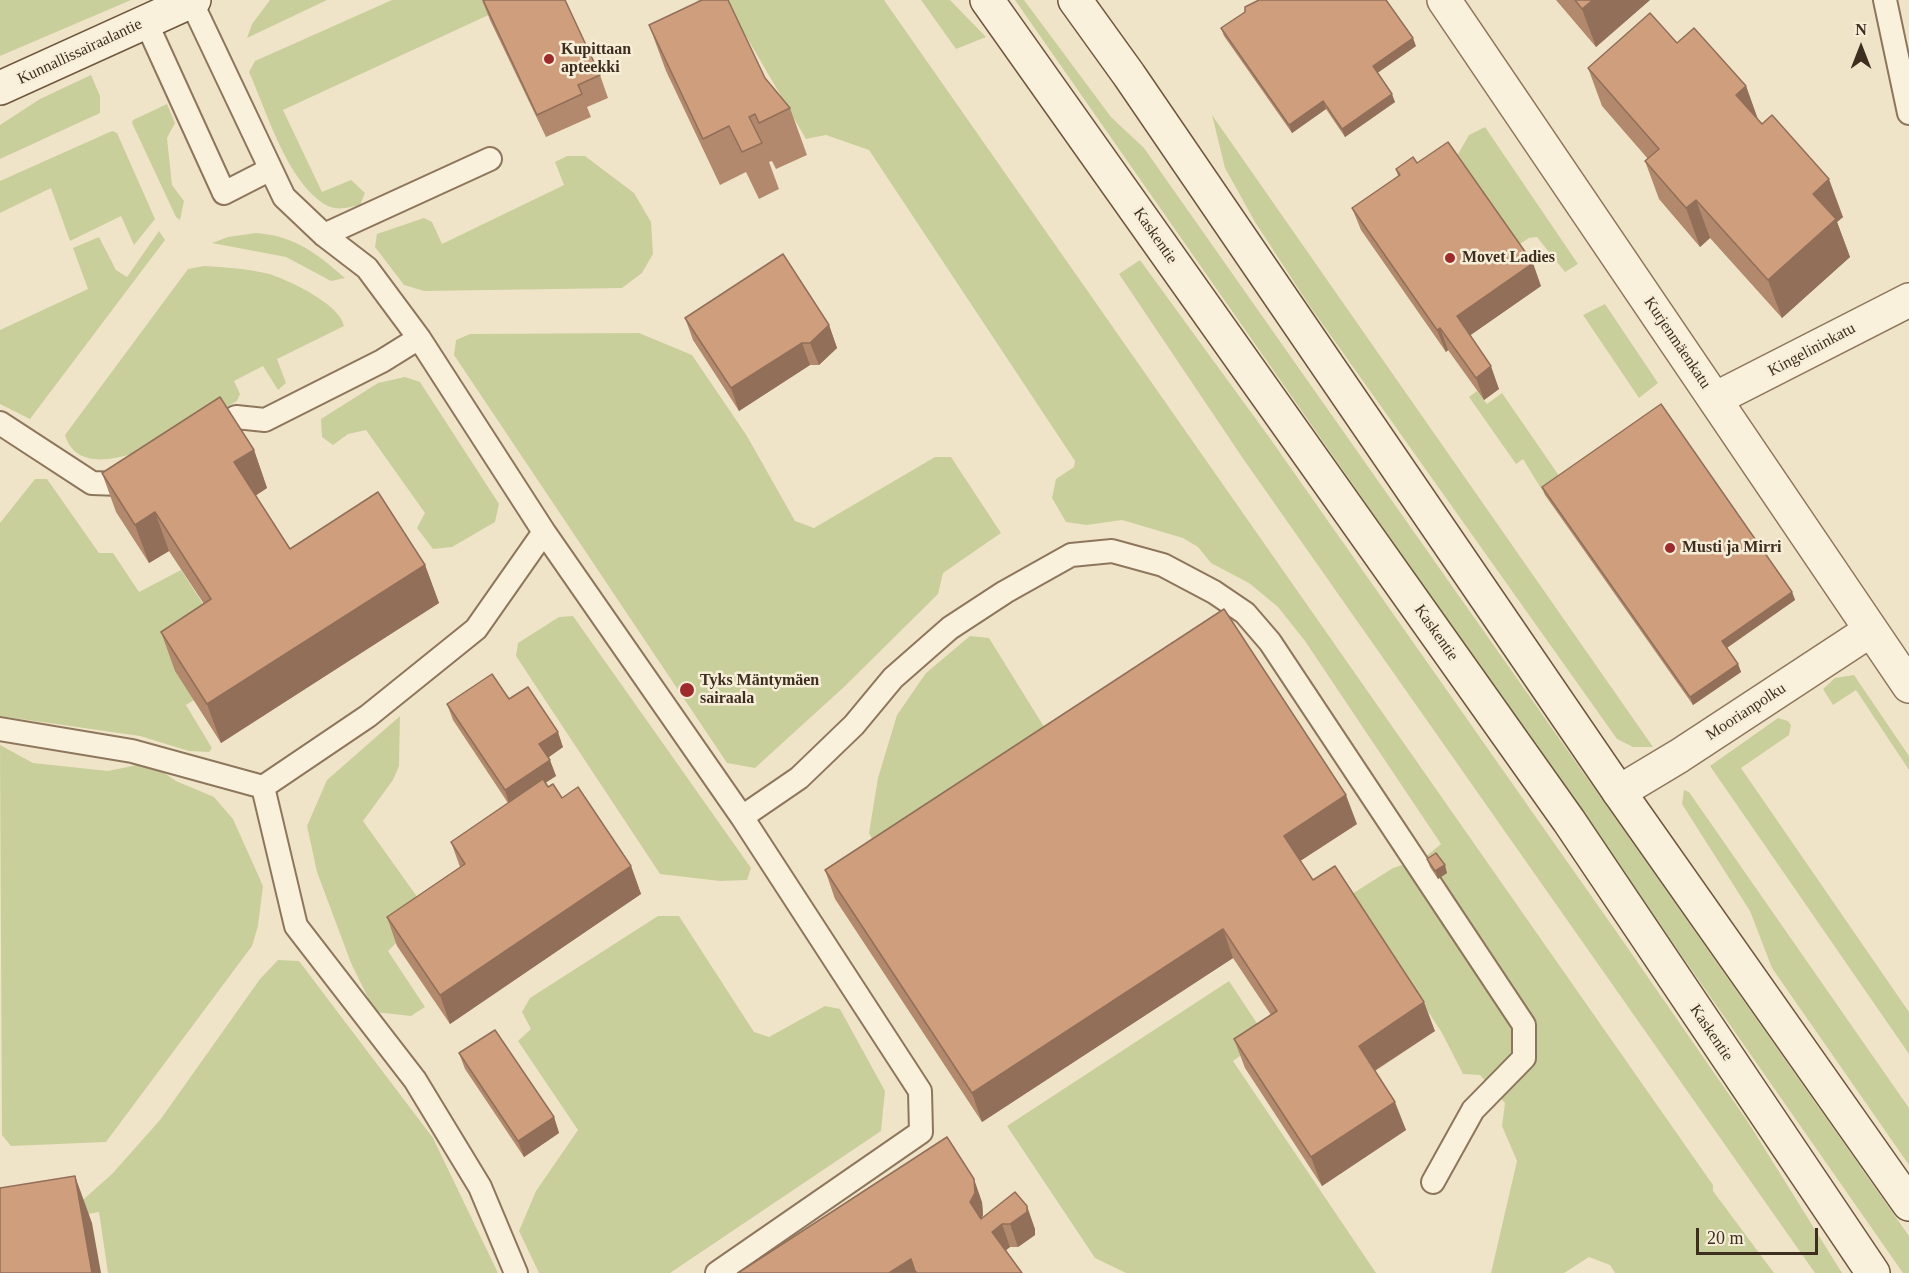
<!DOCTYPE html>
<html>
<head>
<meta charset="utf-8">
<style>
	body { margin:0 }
	#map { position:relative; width:1909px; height:1273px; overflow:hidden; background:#f0e4c8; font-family:"Times New Roman",serif }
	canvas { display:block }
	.north { position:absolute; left:1831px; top:18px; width:60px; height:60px; -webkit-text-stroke:4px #f7eed8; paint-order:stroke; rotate:0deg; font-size:16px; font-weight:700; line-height:24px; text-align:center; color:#3d2e20 }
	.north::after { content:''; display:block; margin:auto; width:21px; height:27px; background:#3d2e20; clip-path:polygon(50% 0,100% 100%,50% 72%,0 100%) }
	.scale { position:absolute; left:1696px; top:1228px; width:122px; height:27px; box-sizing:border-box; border:3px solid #3d2e20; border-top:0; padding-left:8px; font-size:18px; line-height:21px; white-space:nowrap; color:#3d2e20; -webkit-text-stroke:4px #f7eed8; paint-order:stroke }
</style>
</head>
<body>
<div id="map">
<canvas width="1909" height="1273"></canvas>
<div class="north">N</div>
<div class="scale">20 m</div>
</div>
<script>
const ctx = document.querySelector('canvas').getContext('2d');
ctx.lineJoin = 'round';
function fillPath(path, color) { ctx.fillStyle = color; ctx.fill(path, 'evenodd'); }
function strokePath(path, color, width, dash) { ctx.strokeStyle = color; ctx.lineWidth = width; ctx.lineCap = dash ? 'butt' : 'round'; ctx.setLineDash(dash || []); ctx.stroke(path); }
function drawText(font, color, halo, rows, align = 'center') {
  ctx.font = font + ' "Times New Roman",serif'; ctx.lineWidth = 5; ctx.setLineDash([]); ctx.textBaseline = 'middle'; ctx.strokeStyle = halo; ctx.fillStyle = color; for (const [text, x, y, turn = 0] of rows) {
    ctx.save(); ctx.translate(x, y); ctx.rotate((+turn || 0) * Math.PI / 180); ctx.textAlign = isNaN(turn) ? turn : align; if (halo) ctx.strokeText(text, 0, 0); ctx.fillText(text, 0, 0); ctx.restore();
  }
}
fillPath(new Path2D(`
	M0,0H131L0,56Z
	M270,0H327L247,38L252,24Z
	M392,0H521L283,110L322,192L351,180L365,193L360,205C350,207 338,211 328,206C288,185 267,112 249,72L255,61Z
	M697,0H884L1713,1185V1191L1774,1273H1615L1610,1265L1589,1257L1564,1273H1491L1517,1161L1502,1126L1505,1103L1480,1075L1463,1074L1442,1033L1352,894L1393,868L1424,858L1441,844L1305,641L1278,607L1249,583L1211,563L1198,547L1183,538L1122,520L1087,525L1066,522L1052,498L1056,479L1074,467L1075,461L869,150L826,135L806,139L746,36L708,16Z
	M921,0H950L986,37L956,49Z
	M1015,0H1024L1111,117L1144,148L1909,1236V1273H1903Z
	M91,75L100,96V113L0,159V125L40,99Z
	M167,104L175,123L167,138L172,185L184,201L180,220L176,217L132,123L133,120Z
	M1212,115L1653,747H1633L1617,739L1309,305L1255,222L1225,168Z
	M1485,127L1578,264L1565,272L1537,237L1529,238L1514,248L1457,156L1469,135Z
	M112,131L117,133L155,219L134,245L121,216L70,241L51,188L0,213V181Z
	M567,156H585L634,193L651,222L653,254L642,273L622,288L424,291L404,285L375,247L377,234L424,218L432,222L442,244L564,185L555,162Z
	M159,231L165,240L30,419L0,404V330L88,289L73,248L99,237L116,270L127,277Z
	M256,233C295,236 316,253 345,278L331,281L286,257L212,243L228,237Z
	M1140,260L1269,437L1625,944L1748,1122L1842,1273H1815L1244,460L1119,274Z
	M204,266C225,267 249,269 269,274C289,280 341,305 344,326L277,359L286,383L278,390L263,366L234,381L240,394L237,401C205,419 84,499 65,435L188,269Z
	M1605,304L1658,383L1639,398L1583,315Z
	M639,333L692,355L747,436L795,521L814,528L935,457H951L1001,533L943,573L938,594L844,687L755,768L727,763L454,355L456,340L470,334Z
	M405,377L420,382L499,504L495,522L452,547L433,549L417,528L425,513L366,430L348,434L333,445L322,437L321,419L378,383Z
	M1477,391L1487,404L1502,393L1564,483L1545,495L1523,459L1516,464L1469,397Z
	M35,479H47L99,553H113L139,592L181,570L225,638L194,700L186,705L212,748L209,752L189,751L140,736L0,716V523Z
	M573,616L751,868L747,880L720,881L660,874L516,656L518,643L559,617Z
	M970,636L989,638L1046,730L877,848L869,833L878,778L897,715L926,673Z
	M1854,675L1909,756V770L1856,690L1833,705L1823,689L1835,678Z
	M400,716L399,766L393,780L363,821L428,912L388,951L425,1007L411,1016L375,1012L351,963L317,872L307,826L327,780Z
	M1778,718L1788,721L1791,725L1789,735L1741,768L1909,1012V1054L1710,766Z
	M0,745L33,763L108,771L137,765L160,770L176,781L214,797L233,819L263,886L258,926L252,946L106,1142L11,1146L2,1135Z
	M1684,790L1689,792L1909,1108V1165L1772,968L1750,911L1682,804Z
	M658,916H679L754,1032L769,1037L825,1006L840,1009L885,1091L881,1131L670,1273H539L519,1231L536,1191L578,1130L518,1041L531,1029L522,1012L530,998Z
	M278,960L299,961L433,1138L498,1273H108L99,1212L0,1229L76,1206L112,1174L160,1120L260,979Z
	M1229,981L1266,1037L1233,1061L1376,1273H1126L1095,1258L1007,1126Z`), '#c9cf9b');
const lane = new Path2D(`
	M1885,0L1909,113
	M191,1L284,197L324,235L367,268L419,338L544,532L742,817L920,1091L921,1132L717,1273
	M146,22L224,193L269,170
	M324,235L490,159
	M0,423L92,483L120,484L134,475
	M207,434L236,417L265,420L382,361L419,338
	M0,729L132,751L263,787L296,926L415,1080L480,1187L516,1273
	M263,787L368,716L476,629L544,532
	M742,817L799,778L854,725L893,678L950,628L1005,592L1071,555L1112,551L1163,565L1214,592L1245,613L1270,642L1524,1025V1058L1473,1110L1433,1182`);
const street = new Path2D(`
	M1444,0L1909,686
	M1715,399L1909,300
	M1619,792L1679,756L1871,630`);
const secondary = new Path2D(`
	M987,0L1569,821L1873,1273
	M1075,0L1129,75L1619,792L1909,1204
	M0,88L194,0`);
strokePath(lane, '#8d765c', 26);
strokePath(street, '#8d765c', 36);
strokePath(secondary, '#6f573f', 36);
strokePath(lane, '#faf1dc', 22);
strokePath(street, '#faf1dc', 33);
strokePath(secondary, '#faf1dc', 33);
fillPath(new Path2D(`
	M482,0L600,75L608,98L587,107L591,117L546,137L490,20Z
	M1556,0H1650L1596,47Z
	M649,25L765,78L790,108L807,155L776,169L772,161L769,162L779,189L759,199L746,172L720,185L666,71Z
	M1221,28L1416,46L1377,73L1395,102L1345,137L1326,109L1292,133L1224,36Z
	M1677,43L1746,86L1758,120L1843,217L1837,222L1850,257L1782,318L1710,238L1700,247L1659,199L1645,161L1648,159L1602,106L1588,68Z
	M1417,163L1541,286L1470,335L1499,389L1484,400L1448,350L1446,352L1361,230L1352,208L1398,176L1396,169Z
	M685,318L829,325L837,348L819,365H810L739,411L693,340Z
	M254,450L267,488L255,496L290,549L425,565L439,603L221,743L175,671L161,632L204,604L169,551L149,563L116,512L102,473Z
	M1542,487L1792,592L1795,600L1727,648L1738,664L1741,672L1693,705L1545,495Z
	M509,699L563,747L548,757L556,776L546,782L548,787L562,798L631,866L641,894L450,1024L397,946L387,917L460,867L451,842L508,803L453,720L447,704Z
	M1357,824L1300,861L1313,880L1435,1031L1375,1071L1406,1130L1322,1186L1245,1068L1234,1039L1271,1015L1233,958L982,1122L835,899L825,870Z
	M1427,859L1447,873L1438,879L1430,867Z
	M459,1053L554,1117L559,1133L524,1157L465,1069Z
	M982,1202L983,1215L981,1219L1035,1229V1235L1018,1247H1010L1006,1250L1022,1273H738Z`), '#b2896c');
fillPath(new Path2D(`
	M1593,0H1650L1596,47L1582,9Z
	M1413,38L1416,46L1376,74L1373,66Z
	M1746,86L1760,125L1736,95Z
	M1392,94L1395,102L1345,137L1342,129Z
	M1323,101L1326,109L1292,133L1289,125Z
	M1829,179L1843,217L1837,222L1850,257L1782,318L1768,280L1813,194Z
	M1696,200L1710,238L1700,247L1686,208Z
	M1533,263L1541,286L1465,339L1457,316Z
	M829,325L837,348L819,365L810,343Z
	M1440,328L1448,350L1446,352L1437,330Z
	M802,343L810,365L739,411L731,388Z
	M1491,366L1499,389L1484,400L1476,378Z
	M254,450L267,488L247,501L234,462Z
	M155,512L169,551L149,563L135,525Z
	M425,565L439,603L221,743L207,704Z
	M1792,592L1795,600L1725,649L1722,641Z
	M1738,664L1741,672L1693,705L1690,697Z
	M558,732L563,747L545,760L539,744Z
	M550,760L556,776L510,806L505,790Z
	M1346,795L1357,824L1294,865L1284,836Z
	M1445,865L1447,873L1438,879L1435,871Z
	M631,866L641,894L450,1024L440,995Z
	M1223,929L1233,958L982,1122L972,1093Z
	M1424,1002L1435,1031L1369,1074L1359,1046Z
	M1395,1102L1406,1130L1322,1186L1311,1157Z
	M554,1117L559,1133L524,1157L518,1141Z
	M75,1176L92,1223L101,1273H92Z
	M974,1179L982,1202L983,1215L979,1225L970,1202Z
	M1027,1206L1035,1229V1235L1018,1247L1010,1224Z
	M1002,1224L1010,1247L1001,1254L992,1232Z
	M911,1259L916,1273H889Z`), '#916f58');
const building = new Path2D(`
	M483,0H565L600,75L578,85L582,94L537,115Z
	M702,0H728L765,78L790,108L759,123L755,114L749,117L762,143L742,152L729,126L703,139L649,25Z
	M1259,0H1386L1413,38L1373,66L1392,94L1342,129L1323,101L1289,125L1221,28L1245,12V7Z
	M1575,0H1593L1582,9Z
	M1650,13L1677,43L1694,28L1746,86L1736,95L1762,124L1772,115L1829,179L1813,194L1836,219L1768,280L1696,200L1686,208L1645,161L1659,149L1588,68Z
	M1448,142L1533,263L1457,316L1491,366L1476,378L1440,328L1437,330L1352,208L1400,175L1396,169L1413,157L1417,163Z
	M783,254L829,325L810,343H802L731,388L685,318Z
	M220,397L254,450L234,462L290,549L378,492L425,565L207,704L161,632L211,599L155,512L135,525L102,473Z
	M1661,404L1792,592L1722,641L1738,664L1690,697L1542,487Z
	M1224,609L1346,795L1284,836L1313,880L1335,866L1424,1002L1359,1046L1395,1102L1311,1157L1234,1039L1277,1011L1223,929L972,1093L825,870Z
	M492,674L509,699L528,687L558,732L539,744L550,760L505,790L447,704Z
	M543,779L548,787L553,784L562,798L578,787L631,866L440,995L387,917L465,864L451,842Z
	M1436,853L1445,865L1435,871L1427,859Z
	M495,1030L554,1117L518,1141L459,1053Z
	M947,1137L974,1179L975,1193L970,1202L981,1219L1015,1192L1027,1206V1212L1010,1224H1002L992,1232L1022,1273H917L915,1271L911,1259L889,1273H738Z
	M75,1176L92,1273H0V1188Z`);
fillPath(building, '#cf9f7d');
strokePath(building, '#916f58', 1.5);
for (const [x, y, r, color] of [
	[549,59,6,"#9e2a2b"],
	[1450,258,6,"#9e2a2b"],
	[1670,548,6,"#9e2a2b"],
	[687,690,8,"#9e2a2b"]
]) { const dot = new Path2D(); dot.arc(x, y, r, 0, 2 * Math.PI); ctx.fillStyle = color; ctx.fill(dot); strokePath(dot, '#f7eed8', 2); }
drawText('bold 16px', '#3d2e20', '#f7eed8', [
	["Kupittaan",561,50],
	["apteekki",561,68],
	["Movet Ladies",1462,258],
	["Musti ja Mirri",1682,548],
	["Tyks Mäntymäen",700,681],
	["sairaala",700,699]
], 'left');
drawText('16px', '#3d2e20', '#f7eed8', [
	["Kunnallissairaalantie",80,52,-25],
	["Kaskentie",1155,236,55],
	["Kurjenmäenkatu",1677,343,56],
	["Kingelininkatu",1812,350,-28],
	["Kaskentie",1436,633,55],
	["Moorianpolku",1746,712,-33],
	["Kaskentie",1711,1033,56]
]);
</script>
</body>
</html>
